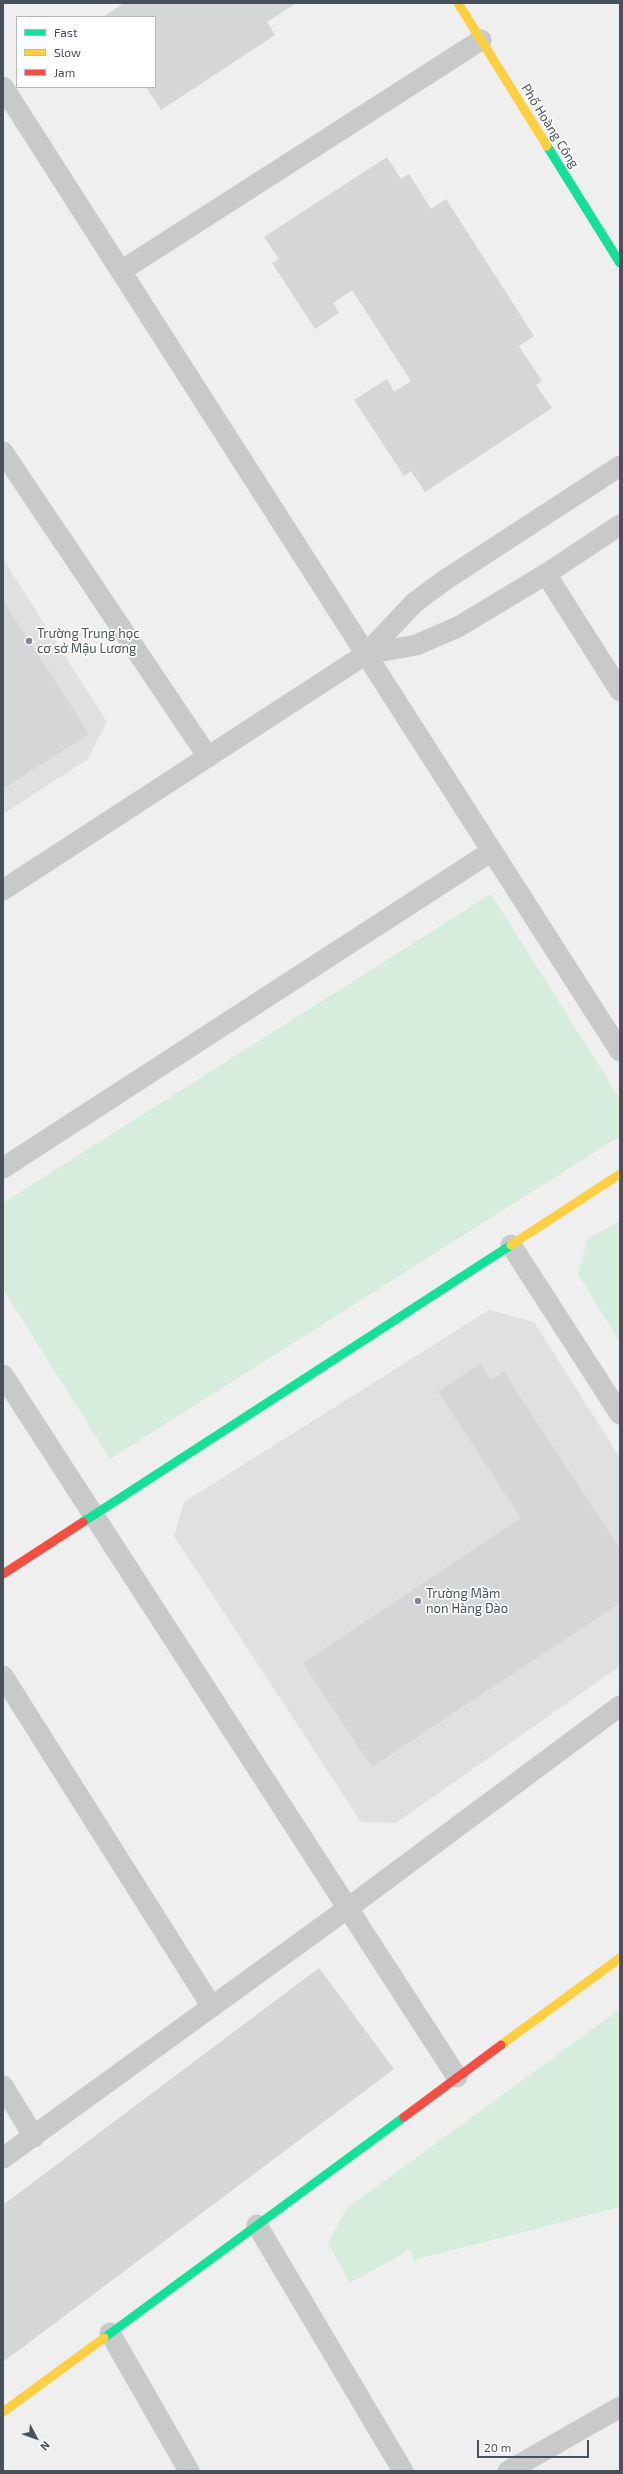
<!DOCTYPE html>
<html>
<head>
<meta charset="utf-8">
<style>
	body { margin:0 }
	#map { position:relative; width:623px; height:2474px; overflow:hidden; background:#efefef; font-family:"Exo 2",sans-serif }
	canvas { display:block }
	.frame { position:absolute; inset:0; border:4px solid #485159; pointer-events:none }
	.legend { position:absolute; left:16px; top:16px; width:140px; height:72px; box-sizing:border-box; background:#fff; border:1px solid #b6b9bd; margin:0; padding:5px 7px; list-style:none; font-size:12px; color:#485159 }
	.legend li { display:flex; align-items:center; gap:8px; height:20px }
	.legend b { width:20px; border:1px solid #b6b9bd }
	.north { position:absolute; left:16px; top:2418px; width:40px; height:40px; -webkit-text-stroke:3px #fff; paint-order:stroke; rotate:131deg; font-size:11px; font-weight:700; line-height:16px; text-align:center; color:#485159 }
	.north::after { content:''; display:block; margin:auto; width:14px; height:18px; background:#485159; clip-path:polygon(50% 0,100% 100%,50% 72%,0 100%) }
	.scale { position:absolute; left:477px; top:2440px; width:112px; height:18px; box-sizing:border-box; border:2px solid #485159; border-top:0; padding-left:5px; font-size:12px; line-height:14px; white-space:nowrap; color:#485159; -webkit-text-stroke:3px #fff; paint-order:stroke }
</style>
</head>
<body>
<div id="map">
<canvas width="623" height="2474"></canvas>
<div class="frame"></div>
<ul class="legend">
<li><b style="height:5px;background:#16e098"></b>Fast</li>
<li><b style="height:5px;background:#ffcf43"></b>Slow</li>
<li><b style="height:5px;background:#f24e42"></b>Jam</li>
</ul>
<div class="north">N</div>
<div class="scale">20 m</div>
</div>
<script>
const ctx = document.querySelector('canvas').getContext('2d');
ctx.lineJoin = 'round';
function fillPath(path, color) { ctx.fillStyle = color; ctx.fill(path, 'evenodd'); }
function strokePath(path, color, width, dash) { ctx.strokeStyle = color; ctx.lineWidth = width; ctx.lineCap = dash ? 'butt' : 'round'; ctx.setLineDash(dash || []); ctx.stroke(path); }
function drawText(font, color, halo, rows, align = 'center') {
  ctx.font = font + ' "Exo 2",sans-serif'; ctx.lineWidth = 3.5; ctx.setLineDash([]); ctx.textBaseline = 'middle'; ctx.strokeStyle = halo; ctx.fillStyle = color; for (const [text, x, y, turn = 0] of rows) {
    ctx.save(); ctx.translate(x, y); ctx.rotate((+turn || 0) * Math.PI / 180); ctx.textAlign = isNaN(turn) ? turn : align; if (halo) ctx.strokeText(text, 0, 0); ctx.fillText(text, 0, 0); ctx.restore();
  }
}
fillPath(new Path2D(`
	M3,559L107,722L88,759L3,814Z
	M489,1310L534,1322L620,1458V1666L396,1823L361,1822L174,1536L184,1502Z`), '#e1e0e0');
fillPath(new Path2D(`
	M491,894L620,1099V1136L110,1459L3,1289V1203Z
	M620,1221V1342L578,1274L588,1239Z
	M620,2009V2207L414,2260L411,2249L350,2283L328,2243L346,2209Z`), '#d6ecdd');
fillPath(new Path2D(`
	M124,3H296L267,22L275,35L161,110L146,87H155V17H103Z
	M387,157L401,179L409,174L431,209L446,199L534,336L519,346L542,381L536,385L552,408L425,492L411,471L404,476L354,400L387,379L394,392L411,381L352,290L333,303L339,313L315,329L272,263L279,259L264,237Z
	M3,600L89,734L3,789Z
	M480,1364L491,1380L504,1372L620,1549V1603L372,1767L303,1663L521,1518L438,1392Z
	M319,1968L394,2069L3,2362V2205Z`), '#d5d6d8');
strokePath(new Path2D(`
	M3,87L620,1051
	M121,271L481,40
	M3,452L208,757
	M546,574L620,691
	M366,654L416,645L458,627L546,574L620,525
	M3,890L366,654L414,603L445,580L620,466
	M3,1168L492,851
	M511,1245L620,1414
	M3,1375L457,2077
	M3,1676L212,2007
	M3,2086L34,2137
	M3,2158L348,1908L620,1706
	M257,2225L403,2471
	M110,2333L189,2471
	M508,2471L620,2407`), '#c7c9ca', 21);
strokePath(new Path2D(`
	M547,146L620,263
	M83,1522L511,1245
	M104,2338L404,2117`), '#16e098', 9);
strokePath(new Path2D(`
	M458,3L547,146
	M511,1245L620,1174
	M501,2045L620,1958
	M3,2412L104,2338`), '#ffcf43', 9);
strokePath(new Path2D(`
	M3,1574L83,1522
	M404,2117L501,2045`), '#f24e42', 9);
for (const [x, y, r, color] of [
	[29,641,4,"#82888e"],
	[418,1601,4,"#82888e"]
]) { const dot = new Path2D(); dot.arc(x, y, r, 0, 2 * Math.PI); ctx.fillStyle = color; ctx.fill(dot); strokePath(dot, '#fff', 1.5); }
drawText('13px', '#485159', '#fff', [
	["Phố Hoàng Công",550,126,58]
]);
drawText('13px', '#485159', '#fff', [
	["Trường Trung học",37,634],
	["cơ sở Mậu Lương",37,649],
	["Trường Mầm",426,1594],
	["non Hàng Đào",426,1609]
], 'left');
</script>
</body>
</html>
